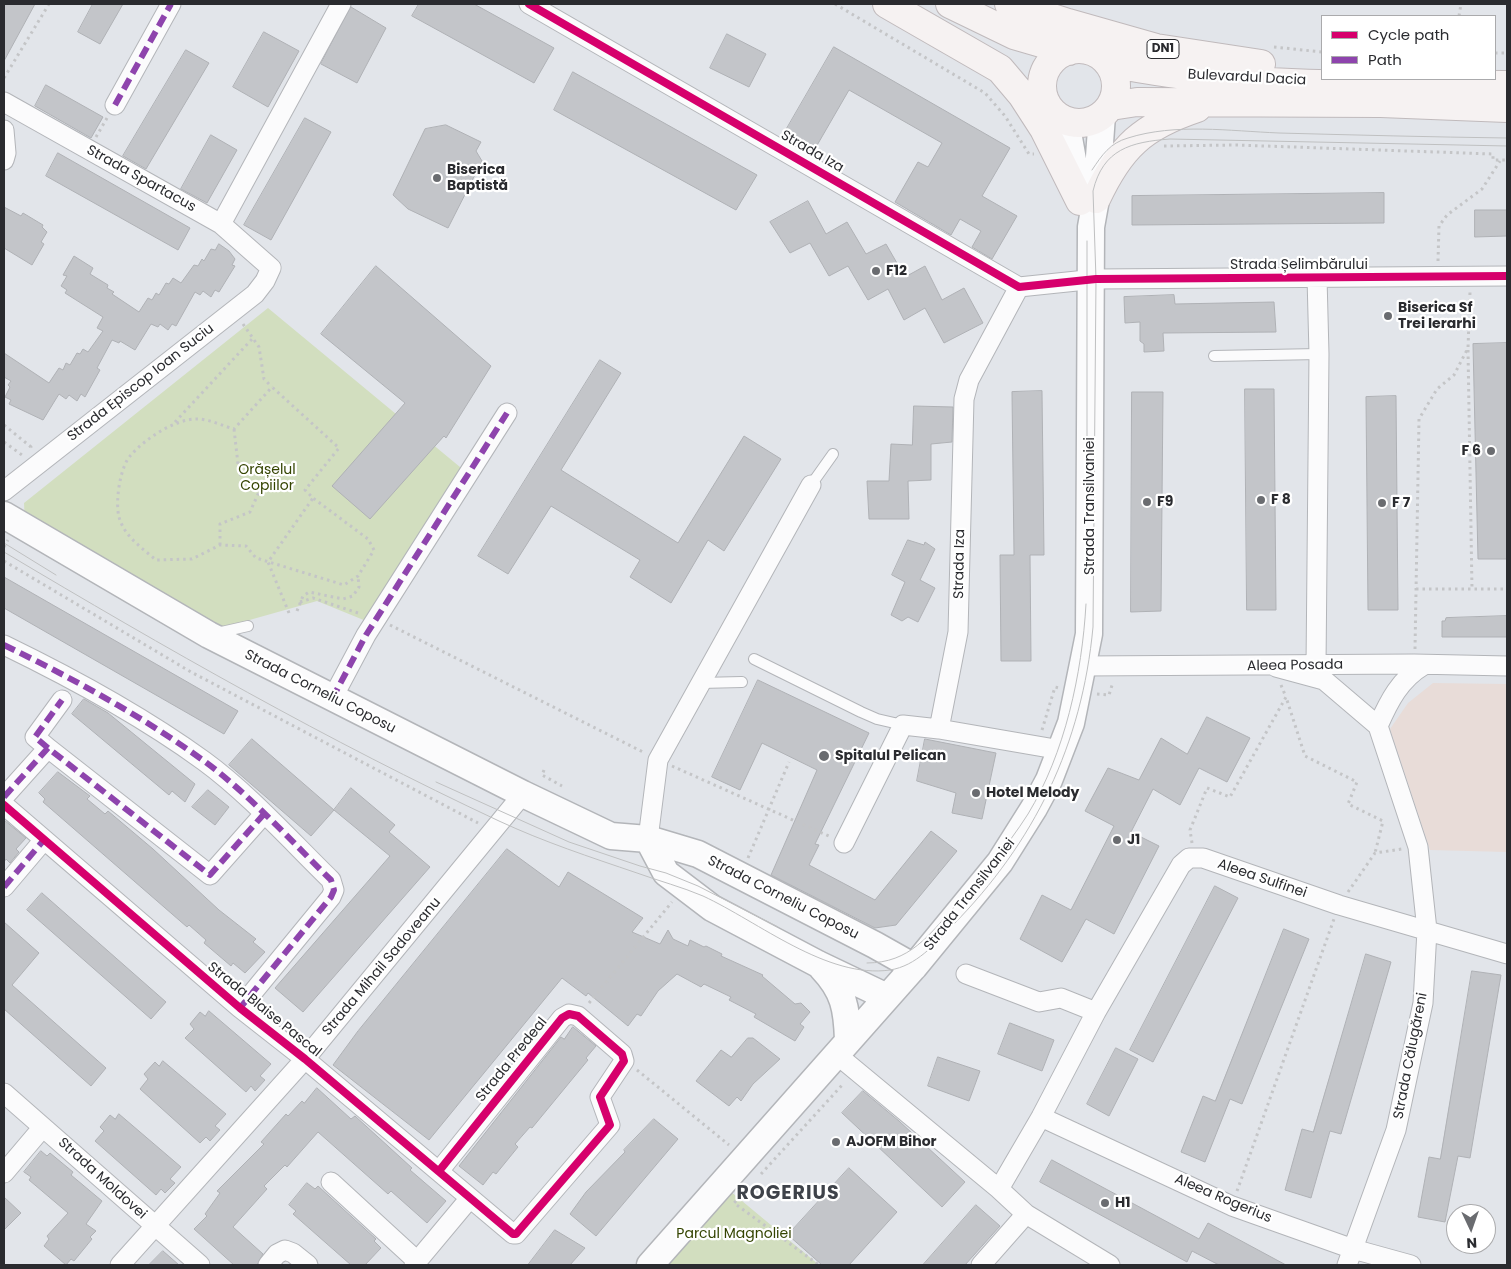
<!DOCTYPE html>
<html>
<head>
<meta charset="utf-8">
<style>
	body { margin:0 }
	#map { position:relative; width:1511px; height:1269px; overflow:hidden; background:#e2e5ea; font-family:Poppins,sans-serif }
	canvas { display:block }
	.frame { position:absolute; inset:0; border:5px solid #2a2b2f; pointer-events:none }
	.legend { position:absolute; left:1321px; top:15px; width:175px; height:65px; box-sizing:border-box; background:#fff; border:1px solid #aaaaac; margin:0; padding:6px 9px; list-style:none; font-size:15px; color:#2a2b2f }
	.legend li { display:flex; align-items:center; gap:10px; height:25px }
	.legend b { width:25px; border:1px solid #aaaaac }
	.north { position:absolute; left:1446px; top:1204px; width:50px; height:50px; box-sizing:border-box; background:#fff; border:1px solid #aaaaac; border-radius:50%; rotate:177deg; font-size:14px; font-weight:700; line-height:20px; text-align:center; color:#2a2b2f }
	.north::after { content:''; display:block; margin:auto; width:18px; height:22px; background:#6a6c70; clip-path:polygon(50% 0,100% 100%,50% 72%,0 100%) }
</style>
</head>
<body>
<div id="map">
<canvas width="1511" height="1269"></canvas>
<div class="frame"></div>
<ul class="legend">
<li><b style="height:6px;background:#d6006c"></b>Cycle path</li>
<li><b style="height:6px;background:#8e44ad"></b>Path</li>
</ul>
<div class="north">N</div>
</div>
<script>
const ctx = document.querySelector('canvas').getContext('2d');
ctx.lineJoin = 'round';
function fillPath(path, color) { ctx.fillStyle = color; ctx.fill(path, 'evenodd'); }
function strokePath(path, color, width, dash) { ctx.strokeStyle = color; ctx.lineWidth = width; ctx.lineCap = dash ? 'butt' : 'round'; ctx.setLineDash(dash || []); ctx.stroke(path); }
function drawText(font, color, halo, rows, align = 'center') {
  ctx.font = font + ' Poppins,sans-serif'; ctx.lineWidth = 4.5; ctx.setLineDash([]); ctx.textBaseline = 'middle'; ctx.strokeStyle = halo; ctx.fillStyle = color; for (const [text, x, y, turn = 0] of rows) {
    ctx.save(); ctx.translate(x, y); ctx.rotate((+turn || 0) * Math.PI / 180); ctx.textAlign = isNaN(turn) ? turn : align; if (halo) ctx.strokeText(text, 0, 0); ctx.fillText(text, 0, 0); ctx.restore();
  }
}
fillPath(new Path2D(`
	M1433,683L1507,684V852L1430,850L1390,729L1408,703Z`), '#e8dcd8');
fillPath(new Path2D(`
	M268,308L466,472L371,623L317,601L214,630L25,525L24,503Z
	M730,1191L819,1265H666Z`), '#d2debf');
const building = new Path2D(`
	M4,4H35L4,61Z
	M93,4H123L100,44L78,32Z
	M419,4H474L554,48L534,83L412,16Z
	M351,7L386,28L357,83L321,64Z
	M264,32L299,51L268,107L233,87Z
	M727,34L766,54L749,87L710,68Z
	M834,47L1010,148L982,196L1017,216L992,259L972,247L981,231L960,219L951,235L895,202L918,162L928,167L942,143L849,90L812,154L782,137Z
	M186,50L209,63L146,169L123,156Z
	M573,72L757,175L736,210L554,110Z
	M46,85L103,117L91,138L35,106Z
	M305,118L331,132L271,240L244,225Z
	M446,125L481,142L476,151L482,161L448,228L408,209L393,195L425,129Z
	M211,135L237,150L207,203L181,189Z
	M58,153L190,228L178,250L46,176Z
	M1384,193V223L1132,225V196Z
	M808,201L826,234L847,222L866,254L886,244L905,277L925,266L942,300L964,288L983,323L944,343L925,308L904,320L888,289L868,300L848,266L829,276L810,243L790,253L770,222Z
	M4,207L21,216L23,213L43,225L42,227L47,232L41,242L44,244L32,265L4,248Z
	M1475,210H1507V236L1475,237Z
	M219,244L229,251L235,259L232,265L235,266L219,292L215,290L211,297L203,291L200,295L195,292L176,326L172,324L168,330L160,324L158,327L151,324L135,350L120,341L119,343L112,340L97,368L100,370L85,397L81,394L77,401L69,395L66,399L59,394L43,420L9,404L11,400L5,397L10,387L8,385L11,381L4,377V353L49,383L59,368L63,370L66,363L70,365L77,353L80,354L83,349L88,352L103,331L97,328L103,317L65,293L67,290L61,286L67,276L63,275L74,256L93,268L90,274L108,285L107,288L114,292L112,294L139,312L148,298L152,300L156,293L159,295L166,283L169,284L173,278L181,283L194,265L198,266L202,259L204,261L211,249L215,250Z
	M376,266L491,366L446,438L444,436L370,519L332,486L405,403L321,334Z
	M1174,295L1175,304L1274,302L1276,332L1163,333L1164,351L1144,352V344L1140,341V322L1125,323L1124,297Z
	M1507,343V559H1478L1473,344Z
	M600,360L621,373L561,470L678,543L744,436L781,459L724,551L708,540L671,603L630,577L640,560L551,506L508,574L478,556Z
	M1245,389H1274L1276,610H1247Z
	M1042,391L1044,555H1030L1031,661H1001L1000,555H1014L1012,392Z
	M1132,392H1163L1161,611L1131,612Z
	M1396,396L1398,610H1368L1366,397Z
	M914,406L953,407L952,442L931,444V480L908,481L909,519H869L867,481H889L891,444L912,445Z
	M908,540L924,545L925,542L935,549L920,580L935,588L918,622L908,617L902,621L891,615L905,582L892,575Z
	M4,577L238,711L224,734L4,608Z
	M1507,616V637H1442V621H1445L1446,618Z
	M758,680L869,733L815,844L819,845L809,865L875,900L931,831L957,851L896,925L875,928L771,875L817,770L762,743L740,790L712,777Z
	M84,699L108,713L195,784L185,802L172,791L169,795L72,714Z
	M1207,717L1250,738L1227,782L1199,768L1180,805L1153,789L1131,832L1159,846L1114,934L1086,919L1062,962L1020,939L1042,895L1071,910L1114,826L1085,811L1108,768L1139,780L1161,738L1187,754Z
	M252,739L334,810L311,836L229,765Z
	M925,739L996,753L982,819L952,813L956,793L917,781Z
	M58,772L90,796L87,799L105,814L108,811L153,849L219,910L256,939L253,942L265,952L245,973L233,963L231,966L204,943L206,940L189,925L187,927L43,802L45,799L39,793Z
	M351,788L395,825L389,832L430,867L303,1012L275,988L390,856L334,810Z
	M208,790L229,807L215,825L192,807Z
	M4,820L26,838L16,849L19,852L10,863L6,859L4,862Z
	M507,849L559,887L568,872L643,918L632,932L660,944L668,930L673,939L688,946L690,940L704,947L706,946L722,954L721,956L763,975L762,976L795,1004L801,1003L810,1012L800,1024L804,1027L795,1041L754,1017L756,1014L729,1000L731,997L704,984L701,987L677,974L658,991L641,1016L637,1014L628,1026L588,993L586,996L562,978L429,1140L333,1065L358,1031Z
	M1215,886L1238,898L1153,1062L1130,1050Z
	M42,893L166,1002L151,1019L27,910Z
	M4,922L39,953L12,985L106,1068L91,1086L4,1009Z
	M1284,929L1309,939L1242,1104L1230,1099L1205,1162L1181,1152L1203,1096L1215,1101Z
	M1366,954L1391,962L1341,1134L1330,1131L1311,1198L1285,1190L1302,1129L1313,1132Z
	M1472,971L1501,975L1470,1158L1458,1156L1445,1222L1418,1217L1429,1157L1440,1159Z
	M209,1011L271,1064L260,1076L265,1080L255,1091L251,1086L246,1092L185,1038L194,1029L190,1024L200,1012L205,1016Z
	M1010,1023L1054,1040L1042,1071L998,1054Z
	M573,1027L596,1046L586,1058L588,1060L532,1128L530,1127L515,1144L518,1147L496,1174L493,1172L483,1185L459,1166L561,1037L564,1039Z
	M748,1038H753L780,1059L753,1084L741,1101L737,1097L729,1106L696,1081L721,1050L731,1057Z
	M1116,1048L1138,1059L1109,1116L1087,1104Z
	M938,1057L980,1071L969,1101L928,1086Z
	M163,1061L226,1114L215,1126L220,1130L210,1141L206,1137L200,1143L140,1089L148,1079L144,1074L155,1062L159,1066Z
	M317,1088L351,1119L355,1116L412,1168L410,1170L446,1201L427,1223L391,1191L388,1194L318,1132L287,1167L285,1165L264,1186L267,1189L233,1227L263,1254L257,1265H234L194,1229L207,1216L205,1214L220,1193L217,1191L264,1144L261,1142L286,1114L288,1116L302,1101L304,1103Z
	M863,1091L899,1121L965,1182L942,1207L842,1113Z
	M119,1114L181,1167L170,1179L175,1183L165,1193L161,1189L156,1195L95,1141L104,1131L100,1127L110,1115L115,1119Z
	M654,1119L678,1139L596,1236L570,1214L586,1192L625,1152L624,1150Z
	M41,1151L47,1156L50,1153L73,1172L71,1175L102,1201L86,1224L96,1231L90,1237L92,1239L74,1261L71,1259L66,1265L44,1246L49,1239L47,1236L68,1213L29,1180L31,1177L24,1172Z
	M1052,1160L1199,1239L1208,1223L1286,1265H1219L1192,1251L1187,1262L1040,1182Z
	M849,1168L897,1212L849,1265H822L788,1235Z
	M307,1183L315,1189L318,1186L376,1239L374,1241L381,1248L365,1265H351L293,1214L296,1211L289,1205Z
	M4,1197L21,1213L4,1230Z
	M976,1205L1000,1226L965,1265H923Z
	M555,1230L585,1248L570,1265H528Z
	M163,1251L179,1265H149Z`);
fillPath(building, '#c3c5c9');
strokePath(building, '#afb1b5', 1);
const lane = new Path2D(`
	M1214,356L1319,354
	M811,485L833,454
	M217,633L248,626
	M754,659L861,712L877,719L903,725
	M700,683L742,682`);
const street = new Path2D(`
	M529,4L1019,287L1096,279L1507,276
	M4,102L221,224L271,268L265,281L255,294L4,491
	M115,105L171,4
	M4,130L6,153L4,160
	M221,224L341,4
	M1019,287L969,380L964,399L958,632L939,729L1061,750
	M4,645C72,678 142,716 204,761C248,793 292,842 331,880L334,890L331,897L240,1008
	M1083,666L1414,664L1507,666
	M1316,666L1319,354L1317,277
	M1276,667L1324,680L1378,726L1418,847L1427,930L1423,1003L1396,1130L1347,1265
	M332,699L366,635L507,413
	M1378,726C1389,701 1400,679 1424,665
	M48,748L35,737L62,700
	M4,797L48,748L210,875L264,814
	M4,805L240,1008L305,1059L513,1234H516L610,1125L600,1097L624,1061L622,1054L578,1016L569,1014L562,1018L439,1171
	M648,839L658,760L811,485
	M844,843L903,725L939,729
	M4,887L43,841
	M966,974L1039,1002L1061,998L1096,1012
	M836,1054L999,1189
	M4,1093L200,1265
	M1041,1117L1232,1206L1353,1249L1411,1265
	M4,1173L43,1127
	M331,1182L417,1261
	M120,1265L305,1059L523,794
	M268,1265L277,1254L285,1250L293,1253L308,1265
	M414,1265L470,1198
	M981,1265L1026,1214
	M1110,1265L1026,1214L999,1189L1041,1117L1096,1012L1181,865L1189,858H1203L1339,905L1507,954`);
const secondary = new Path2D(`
	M1061,118L1066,121L1078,188
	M4,515L209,635L523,794L611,836L648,839L698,854L875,945L914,967
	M648,839L666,873L712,908L818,964L887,997
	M822,968C844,991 847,1009 848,1040
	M650,1265L914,967L1000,862L1034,808L1049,780L1071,723L1089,634L1091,227L1096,199L1102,115`);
const primary = new Path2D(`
	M887,4L1000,69L1022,95L1044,129L1080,201
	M950,4L1014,35L1069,51
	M1009,4L1068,23L1156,48L1261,64
	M1042 86a37 37 0 1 1 74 0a37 37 0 1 1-74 0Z
	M1108,63C1133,67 1158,72 1184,75C1290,88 1400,84 1507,85
	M1111,106L1137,102L1381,103L1507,108
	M1096,199C1120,147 1143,126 1197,108`);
strokePath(lane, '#b3b5b9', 12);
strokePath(street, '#b3b5b9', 21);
strokePath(secondary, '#b3b5b9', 29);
strokePath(primary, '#c0babc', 30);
strokePath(new Path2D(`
	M835,4L985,93L1005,116L1029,154H1034
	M1459,16L1461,4
	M1274,47L1322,52
	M1495,53H1507
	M4,78L49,4
	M96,137L107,118
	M1164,146L1236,145L1493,154V160H1507
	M1438,261L1439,226L1447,215L1482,189L1500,161
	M243,324L259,347L264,379L272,387
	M1468,350L1472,589
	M175,422L253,338
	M4,425L31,447L30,448
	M4,442L22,455L21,456
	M220,545V524L250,512L258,494L239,473L234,429
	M4,547L8,540
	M4,561L191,672L478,823
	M1416,589H1507
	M300,602L313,598L361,614
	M297,611L303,596L309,592L343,599L353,596L359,587L358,576
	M289,613L268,562L313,498L305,490L339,448L272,387L234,429C223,426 209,419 197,419C175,419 146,438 131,455C120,466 115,502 119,517C124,536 142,548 156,560L192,559L220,545L246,546L256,558L344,585L358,576L374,550L368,539L313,498
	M390,625L643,752
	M1415,649L1419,419L1437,389L1454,375L1468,348L1470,292
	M1281,685L1286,697
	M1097,694L1109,695L1113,682
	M1042,730L1055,687L1059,688
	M672,766L831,837
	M544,770L542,775L562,786
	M1192,843L1190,830L1207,788L1230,797L1286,697L1305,756L1357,782L1348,804L1383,821L1375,853
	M748,858L789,762
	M1348,892L1375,853L1402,849
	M589,1003L672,902
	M637,1070L729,1145
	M761,1174L844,1083
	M1237,1191L1334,919
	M736,1201L734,1203L819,1265`), '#c4c5c7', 3, [2.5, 4]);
strokePath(lane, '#fbfbfc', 10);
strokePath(street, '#fbfbfc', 19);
strokePath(secondary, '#fbfbfc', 26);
strokePath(primary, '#f6f2f2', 28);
strokePath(new Path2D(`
	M1092,170C1102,155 1110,143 1128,138C1175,123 1230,131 1279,133C1355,135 1431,137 1507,138
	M1087,481V241
	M4,543L56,575
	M4,552C165,648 328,741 499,821C544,842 590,857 637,873C659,881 682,887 703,896C759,922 827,979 890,970C916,966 935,944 952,926C1035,842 1082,744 1093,627L1096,279L1093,191C1103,149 1131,142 1170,139L1507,146
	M436,782L569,842L640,866L666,873L698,886L778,927
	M867,963C910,963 929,935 955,906C981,877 1007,847 1028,814C1065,753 1082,674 1086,604`), '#bfc0c1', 1);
strokePath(new Path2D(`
	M115,105L171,4
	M4,645C72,678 142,716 204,761C248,793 292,842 331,880L334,890L331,897L240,1008
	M332,699L366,635L507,413
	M48,748L35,737L62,700
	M4,797L48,748L210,875L264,814
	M4,887L43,841`), '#8e44ad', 6, [12, 6]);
strokePath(new Path2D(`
	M529,4L1019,287L1096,279L1507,276
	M4,805L240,1008L305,1059L513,1234H516L610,1125L600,1097L624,1061L622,1054L578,1016L569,1014L562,1018L439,1171`), '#d6006c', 8);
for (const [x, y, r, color] of [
	[437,178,5,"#6a6c70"],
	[876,271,5,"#6a6c70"],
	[1388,316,5,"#6a6c70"],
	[1491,451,5,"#6a6c70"],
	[1261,500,5,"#6a6c70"],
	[1147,502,5,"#6a6c70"],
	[1382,503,5,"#6a6c70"],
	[824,756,6,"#6a6c70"],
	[976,793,5,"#6a6c70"],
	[1117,840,5,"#6a6c70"],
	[836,1142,5,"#6a6c70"],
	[1105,1203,5,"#6a6c70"]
]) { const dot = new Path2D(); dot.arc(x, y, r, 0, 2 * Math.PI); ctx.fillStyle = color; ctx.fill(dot); strokePath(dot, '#fff', 2); }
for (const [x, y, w] of [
	[1163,49,32]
]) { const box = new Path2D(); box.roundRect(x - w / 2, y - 9.5, w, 19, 4); ctx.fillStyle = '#fff'; ctx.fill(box); strokePath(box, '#2a2b2f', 1); }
drawText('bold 12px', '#2a2b2f', null, [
	["DN1",1163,49]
]);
drawText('14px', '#2a2b2f', '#fff', [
	["Bulevardul Dacia",1247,78,3],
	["Strada Iza",812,152,30],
	["Strada Spartacus",141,179,29],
	["Strada Șelimbărului",1299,265],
	["Strada Episcop Ioan Suciu",141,383,-38],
	["Strada Transilvaniei",1090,506,-90],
	["Strada Iza",960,564,-89],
	["Aleea Posada",1295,666,-1],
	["Strada Corneliu Coposu",320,692,27],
	["Aleea Sulfinei",1262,879,19],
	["Strada Transilvaniei",970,895,-52],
	["Strada Corneliu Coposu",783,898,27],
	["Strada Mihail Sadoveanu",382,967,-50],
	["Strada Blaise Pascal",264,1010,39],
	["Strada Călugăreni",1411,1056,-79],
	["Strada Predeal",512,1060,-51],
	["Strada Moldovei",102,1179,42],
	["Aleea Rogerius",1223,1199,23]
]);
drawText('bold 14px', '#2a2b2f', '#fff', [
	["Biserica",447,170],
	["Baptistă",447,186],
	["F12",886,271],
	["Biserica Sf",1398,308],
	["Trei Ierarhi",1398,324],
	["F 6",1481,451,"right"],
	["F 8",1271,500],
	["F9",1157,502],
	["F 7",1392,503],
	["Spitalul Pelican",835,756],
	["Hotel Melody",986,793],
	["J1",1127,840],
	["AJOFM Bihor",846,1142],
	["H1",1115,1203]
], 'left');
drawText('14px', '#344400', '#fff', [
	["Orășelul",267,470],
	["Copiilor",267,486],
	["Parcul Magnoliei",734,1234]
]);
ctx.letterSpacing = '1px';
drawText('bold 19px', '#3e4249', '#fff', [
	["ROGERIUS",788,1194]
]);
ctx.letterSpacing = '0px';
</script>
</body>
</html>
